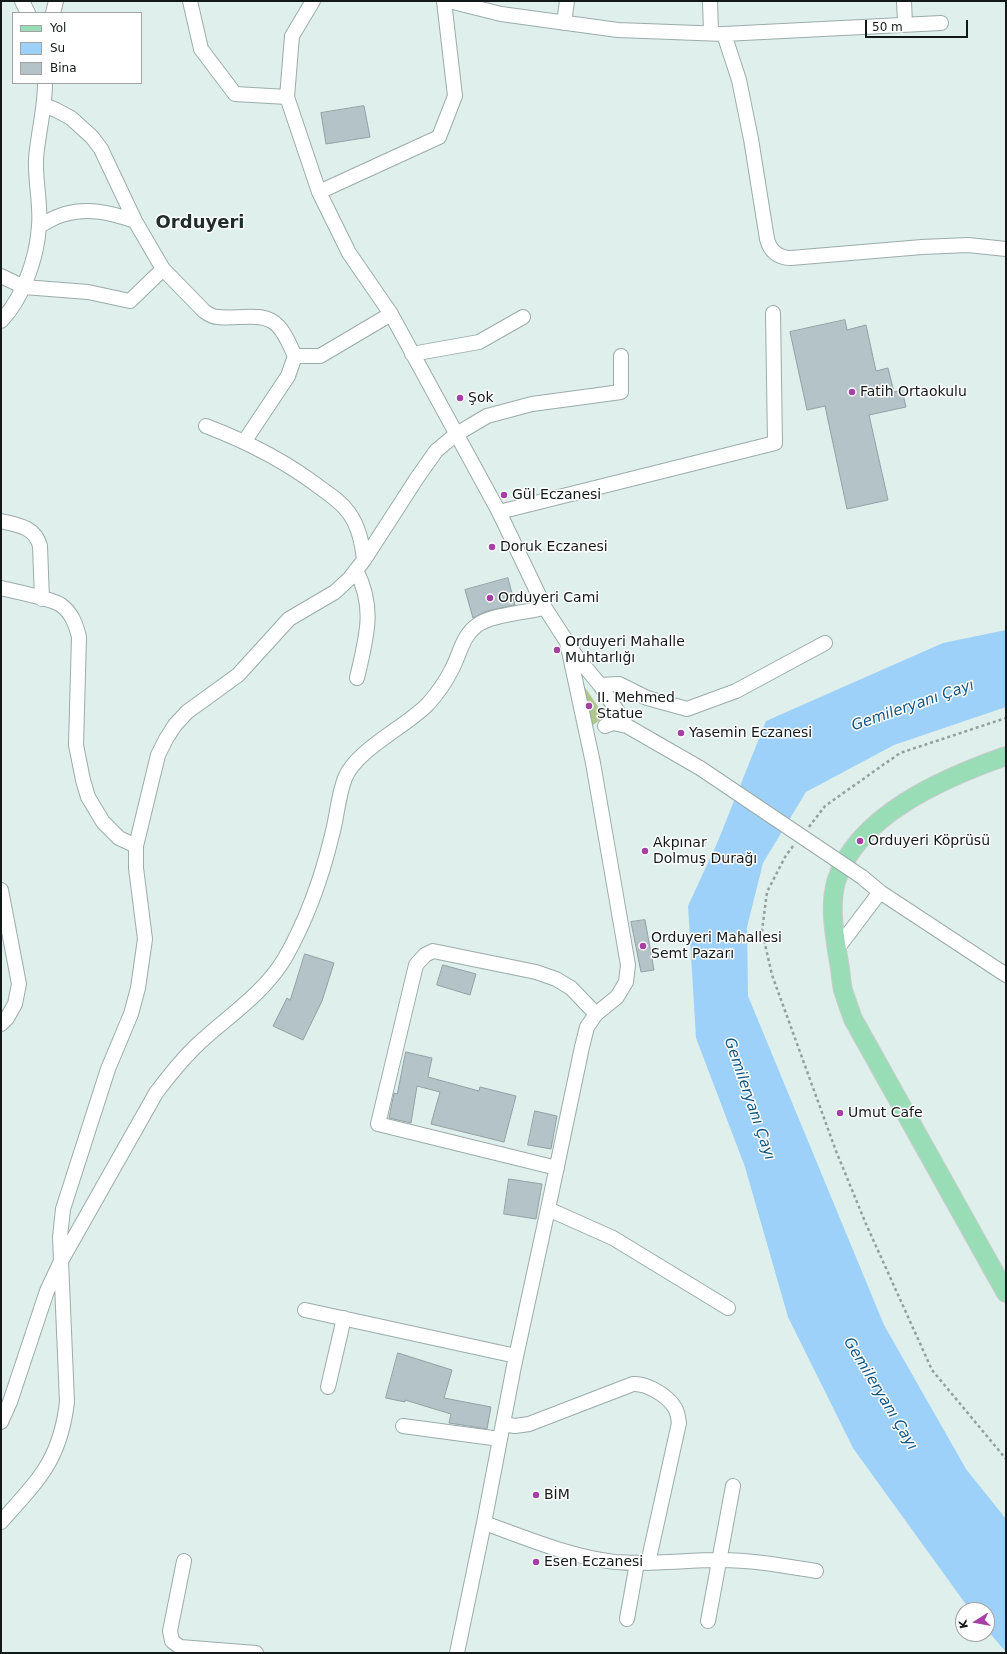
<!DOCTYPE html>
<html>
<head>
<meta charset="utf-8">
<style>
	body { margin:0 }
	#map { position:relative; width:1007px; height:1654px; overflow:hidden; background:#deefec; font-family:"DejaVu Sans",sans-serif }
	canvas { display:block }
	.frame { position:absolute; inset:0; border:2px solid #131918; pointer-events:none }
	.legend { position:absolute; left:12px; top:12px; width:130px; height:72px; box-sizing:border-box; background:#fff; border:1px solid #a1a3a3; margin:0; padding:5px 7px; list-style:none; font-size:12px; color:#131918 }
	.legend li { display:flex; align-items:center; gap:8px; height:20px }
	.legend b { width:20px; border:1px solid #a1a3a3 }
	.north { position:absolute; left:955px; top:1602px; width:40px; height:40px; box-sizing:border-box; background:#fff; border:1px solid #a1a3a3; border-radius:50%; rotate:259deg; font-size:11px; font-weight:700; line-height:16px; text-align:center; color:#131918 }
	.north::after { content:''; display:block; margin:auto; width:14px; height:18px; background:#a640a4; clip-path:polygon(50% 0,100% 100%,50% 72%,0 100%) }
	.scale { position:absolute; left:865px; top:20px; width:103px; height:18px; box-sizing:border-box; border:2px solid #131918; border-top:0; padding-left:5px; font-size:12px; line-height:14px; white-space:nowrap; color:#131918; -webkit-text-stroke:3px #fff; paint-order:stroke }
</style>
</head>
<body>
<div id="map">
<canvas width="1007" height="1654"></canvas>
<div class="frame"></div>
<ul class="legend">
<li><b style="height:5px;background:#98ddb6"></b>Yol</li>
<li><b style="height:11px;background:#9ed1f9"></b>Su</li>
<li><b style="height:11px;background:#b3c3c7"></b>Bina</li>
</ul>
<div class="north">K</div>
<div class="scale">50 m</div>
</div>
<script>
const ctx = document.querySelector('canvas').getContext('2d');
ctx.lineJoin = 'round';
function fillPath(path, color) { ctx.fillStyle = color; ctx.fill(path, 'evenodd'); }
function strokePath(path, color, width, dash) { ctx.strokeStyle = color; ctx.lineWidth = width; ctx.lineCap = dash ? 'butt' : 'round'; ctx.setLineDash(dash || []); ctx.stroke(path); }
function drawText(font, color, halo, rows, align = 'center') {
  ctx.font = font + ' "DejaVu Sans",sans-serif'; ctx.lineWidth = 3; ctx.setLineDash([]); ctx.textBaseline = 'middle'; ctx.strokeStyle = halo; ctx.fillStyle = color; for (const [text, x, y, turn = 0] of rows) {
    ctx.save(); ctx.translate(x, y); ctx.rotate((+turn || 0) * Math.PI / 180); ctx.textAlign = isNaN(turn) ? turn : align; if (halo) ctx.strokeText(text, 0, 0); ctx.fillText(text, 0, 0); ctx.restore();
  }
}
fillPath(new Path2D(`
	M580,680L603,714L601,719L593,725L589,724Z`), '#aec78d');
fillPath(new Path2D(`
	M1006,630V707L894,745L806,792L763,863L747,927L748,996L884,1325L966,1469L1006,1519V1652L987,1630V1610H970L853,1448L788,1317L745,1167L696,1038L688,906L718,841L766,721L943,643Z`), '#9ed1f9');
const building = new Path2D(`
	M364,106L370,137L326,144L321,113Z
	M845,320L847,330L866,325L876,371L888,368L894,392L902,390L906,407L869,415L888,500L847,509L825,406L807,410L790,332Z
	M508,578L515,605L487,611L473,618L465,590Z
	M645,920L654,970L641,972L631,922Z
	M305,954L334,963L322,1001L303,1040L273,1026L287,998L290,1000Z
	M443,965L476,974L470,995L437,985Z
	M406,1052L432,1058L428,1077L479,1091L480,1087L516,1096L504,1142L431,1124L440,1092L417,1086L411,1123L389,1118L394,1093L397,1094Z
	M535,1111L557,1116L551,1149L528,1145Z
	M509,1179L542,1184L536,1219L504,1214Z
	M398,1353L452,1370L444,1398L491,1407L487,1429L449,1423L451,1414L405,1400V1402L386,1398Z`);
fillPath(building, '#b3c3c7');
strokePath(building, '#91a1a4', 1);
const minor = new Path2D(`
	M22,1L28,13
	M190,1L201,49L235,94L287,97
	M313,1L292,36L287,97L319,192L349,253L391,314L499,512L545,608L576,656L600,685L627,726
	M449,1L501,14L618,30L724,34L941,23
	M710,1L711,33
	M904,1L905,24
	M53,13L56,1
	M564,23L567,1
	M724,34L739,80L751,139L767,239C770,251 778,258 791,258L922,247L968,245L1006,249
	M44,105L56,110L71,118L92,137L101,149L135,221L163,269L204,311C208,314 213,317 218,317C237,320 264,310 278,326C286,334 290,346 295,356H320L391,314
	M319,192L439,137L455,96L444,1
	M39,226C47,222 56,216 65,214C88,207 112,213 135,221
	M1,276L24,287L88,292L130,301L163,269
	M1,321C23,298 37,258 39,226C41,204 35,181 36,159C38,133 45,109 45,83
	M412,354L479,342L523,317
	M206,426C248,442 287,462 322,489C332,496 342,503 349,513C359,527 362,543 364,560
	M244,442L288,376L295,356
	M499,512L775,443L773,313
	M1,521C18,525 35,527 40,546L42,599
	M356,570C376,609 366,638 357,678
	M1,588C13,591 53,599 61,605C72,613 76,625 79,637L76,745L83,780L88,797L103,822L119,838L136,846
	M600,685L619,684L647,698L687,709L736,691L825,643
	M605,726L613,723L627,726L700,768
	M862,877L880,892L1006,975
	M1,890L19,984L15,1004L7,1018L1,1024
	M837,949L880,892
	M557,1168L378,1124L416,965L425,955L433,951L536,972L556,979L571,988L596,1014
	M548,1209L613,1238L728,1308
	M305,1310L516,1356
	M328,1387L344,1318
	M1,1422L10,1402L47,1291L61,1261L156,1093C168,1077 180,1062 194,1048C225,1018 263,995 285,958C306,921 322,877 332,835C337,817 338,796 345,778C356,750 407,726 428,704C437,694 446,681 452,669C460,654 462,637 476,626C489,615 527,612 545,608
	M503,1424L515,1426L529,1424L633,1384C647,1383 668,1396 675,1408C678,1413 678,1418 679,1423L648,1563
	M403,1426L500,1439
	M1,1522C38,1480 60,1461 67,1402L60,1237L63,1209L108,1069L131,1014L138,988L145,939L136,868V846L158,755L166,739L175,725L187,712L238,675L289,619L335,592L350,578L364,560L417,478L436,451L455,435L487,416L532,404L621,392V356
	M484,1523C527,1538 570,1557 615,1562C650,1565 685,1560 720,1560C753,1560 785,1566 816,1571
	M184,1561L170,1631L172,1641L180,1647L256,1653
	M627,1619L637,1563
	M708,1621L733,1486
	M457,1653L484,1523L514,1366L548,1209L582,1047L587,1027L596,1014L617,997L626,982L628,965L593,763L567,642`);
const major = new Path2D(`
	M1006,756C946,777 856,815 836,882C829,908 835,937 839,963C841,972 841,982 843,990C846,1000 850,1010 853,1019L1006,1293`);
strokePath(minor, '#9baca9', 16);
strokePath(major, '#cbcccc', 20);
strokePath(new Path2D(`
	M809,827L825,806L900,753L1006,718
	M793,846L785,857L767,892L762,931L772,975L836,1151L866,1224L932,1370L1006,1459`), '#93a09e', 2.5, [3, 3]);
strokePath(minor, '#fff', 14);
strokePath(major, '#98ddb6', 18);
const minorBridge = new Path2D(`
	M700,768L862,877`);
strokePath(minorBridge, '#9baca9', 16, []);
strokePath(minorBridge, '#fff', 14);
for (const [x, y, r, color] of [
	[852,392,4,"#a640a4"],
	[460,398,4,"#a640a4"],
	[504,495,4,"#a640a4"],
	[492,547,4,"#a640a4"],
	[490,598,4,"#a640a4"],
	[557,650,4,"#a640a4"],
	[589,706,4,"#a640a4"],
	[681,733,4,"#a640a4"],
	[860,841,4,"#a640a4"],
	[645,851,4,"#a640a4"],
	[643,946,4,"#a640a4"],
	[840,1113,4,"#a640a4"],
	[536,1495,4,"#a640a4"],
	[536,1562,4,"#a640a4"]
]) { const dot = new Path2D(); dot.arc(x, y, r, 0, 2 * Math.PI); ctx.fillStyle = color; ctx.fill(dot); strokePath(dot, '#fff', 1.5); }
drawText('14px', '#131918', '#fff', [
	["Fatih Ortaokulu",860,392],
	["Şok",468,398],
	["Gül Eczanesi",512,495],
	["Doruk Eczanesi",500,547],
	["Orduyeri Cami",498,598],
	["Orduyeri Mahalle",565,642],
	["Muhtarlığı",565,658],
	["II. Mehmed",597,698],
	["Statue",597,714],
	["Yasemin Eczanesi",689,733],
	["Orduyeri Köprüsü",868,841],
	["Akpınar",653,843],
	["Dolmuş Durağı",653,859],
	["Orduyeri Mahallesi",651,938],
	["Semt Pazarı",651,954],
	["Umut Cafe",848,1113],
	["BİM",544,1495],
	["Esen Eczanesi",544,1562]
], 'left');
drawText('italic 15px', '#115580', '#fff', [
	["Gemileryanı Çayı",913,706,-19],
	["Gemileryanı Çayı",749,1099,71],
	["Gemileryanı Çayı",880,1394,59]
]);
drawText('bold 18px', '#202d2b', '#fff', [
	["Orduyeri",200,223]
]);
</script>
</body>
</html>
